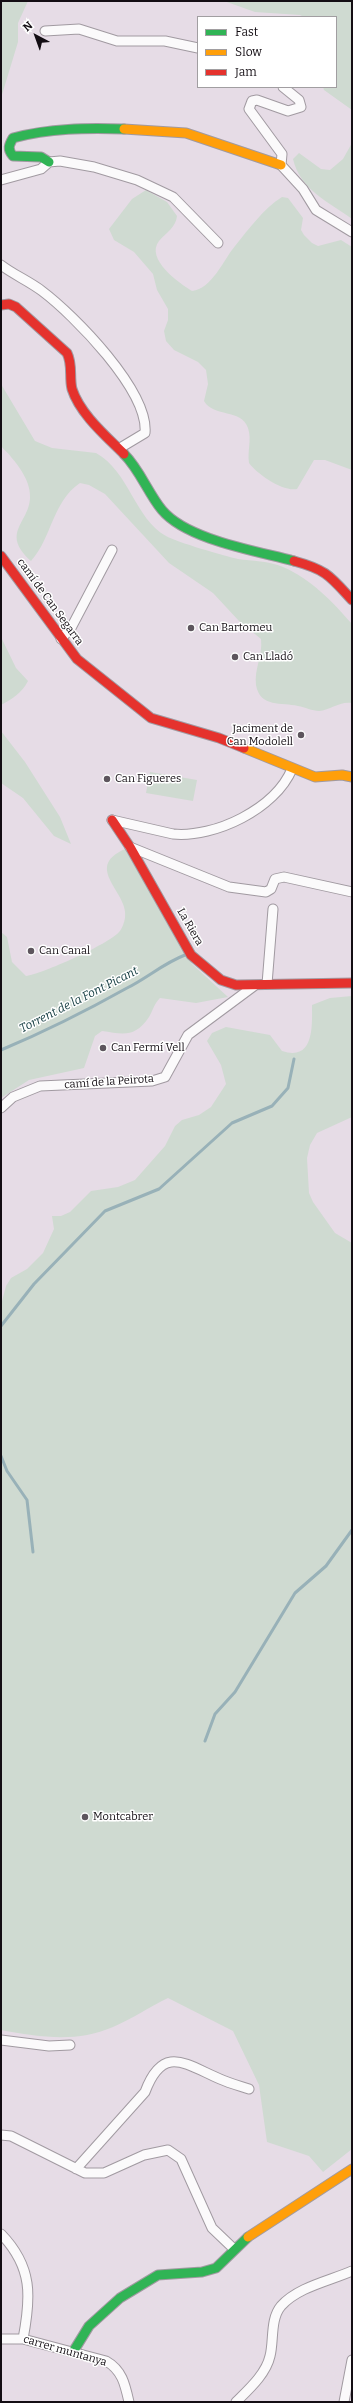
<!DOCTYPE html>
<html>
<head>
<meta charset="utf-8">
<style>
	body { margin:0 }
	#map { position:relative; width:353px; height:2403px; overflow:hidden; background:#e6dce6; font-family:Bitter,serif }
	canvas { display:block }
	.frame { position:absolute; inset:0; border:2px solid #130d13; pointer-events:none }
	.legend { position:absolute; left:197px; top:16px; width:140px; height:72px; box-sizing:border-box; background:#fff; border:1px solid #a19ea1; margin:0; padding:5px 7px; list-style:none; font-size:12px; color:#130d13 }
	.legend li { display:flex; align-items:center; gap:8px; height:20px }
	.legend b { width:20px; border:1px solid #a19ea1 }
	.north { position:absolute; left:16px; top:16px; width:40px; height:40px; -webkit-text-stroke:3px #fff; paint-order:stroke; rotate:319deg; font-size:11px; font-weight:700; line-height:16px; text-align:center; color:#130d13 }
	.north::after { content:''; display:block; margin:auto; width:14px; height:18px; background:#130d13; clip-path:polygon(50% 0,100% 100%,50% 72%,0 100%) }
</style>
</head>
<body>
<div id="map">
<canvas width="353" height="2403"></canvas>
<div class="frame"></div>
<ul class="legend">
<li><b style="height:5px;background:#30b455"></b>Fast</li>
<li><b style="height:5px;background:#ff9f0a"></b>Slow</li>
<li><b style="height:5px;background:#e5322d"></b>Jam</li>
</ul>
<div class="north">N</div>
</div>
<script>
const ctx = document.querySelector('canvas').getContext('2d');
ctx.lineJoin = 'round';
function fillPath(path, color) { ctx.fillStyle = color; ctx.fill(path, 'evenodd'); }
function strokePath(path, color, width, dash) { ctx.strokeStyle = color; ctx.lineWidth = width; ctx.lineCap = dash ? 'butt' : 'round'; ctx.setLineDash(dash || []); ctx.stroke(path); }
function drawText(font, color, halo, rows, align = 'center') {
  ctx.font = font + ' Bitter,serif'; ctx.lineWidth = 3; ctx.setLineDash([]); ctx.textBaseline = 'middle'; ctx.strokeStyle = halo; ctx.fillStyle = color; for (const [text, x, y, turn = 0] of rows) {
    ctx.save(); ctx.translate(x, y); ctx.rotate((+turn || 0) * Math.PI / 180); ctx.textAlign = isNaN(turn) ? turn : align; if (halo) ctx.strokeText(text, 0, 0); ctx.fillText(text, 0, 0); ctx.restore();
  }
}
fillPath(new Path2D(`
	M1,1H28L18,23V42L1,98Z
	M224,1H352V110L324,90L323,87H336V17H304L300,15L255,12Z
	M352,143V219C329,202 300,190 293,159L299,153L321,169L330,170L343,159Z
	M146,190L167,202L177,216C176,227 166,233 159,241C145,259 179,283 192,291C212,289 224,259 235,246C249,229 263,209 282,197L288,198L303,218L301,230L304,235L312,243L318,246L341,240L352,247V470L325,460H314L297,489C283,492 257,474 249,463C247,451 252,440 248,428C241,408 214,418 204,401L208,384L206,370L198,362L174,350L166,341L164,331L168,320V309L157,290L153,274L134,252L114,240L109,229L132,199Z
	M1,384L35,441L52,448L96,453C129,471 135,519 166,536C176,542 225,556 238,559C252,561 269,561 283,567C311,579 332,601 352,624V703C339,701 331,710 319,711C312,711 305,707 298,706C282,702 260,708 256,685C254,669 263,655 261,639L239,621L213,593L169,563L105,494L89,485L80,483C52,502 52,538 31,561C0,533 29,523 30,498C31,483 20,467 11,457C9,453 2,449 1,445C0,437 1,395 1,384Z
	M1,637L16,668L28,681C22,693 12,699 1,705Z
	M1,731L25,762L60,817L71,844L54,836L23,798L1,783Z
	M150,772L197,780L193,801L146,793Z
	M125,849L192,964L228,997L196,1003L160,998C154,1004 153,1010 149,1017C135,1038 123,1034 102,1031L95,1036L84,1068L29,1080L1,1098V932L7,937L12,962L26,976C42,974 109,944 119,932C122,929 124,923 125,918C130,893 82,868 125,849Z
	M352,996V1117L317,1133L310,1145L307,1158L309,1193L313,1202L335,1233L352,1243V2149L323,2172L309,2156L267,2142L259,2085L233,2031L168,1998C149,2007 132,2019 113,2027C76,2043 40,2037 1,2030V1305L6,1286L11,1278L27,1269L43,1253L54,1229L52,1216H61L70,1212L91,1191L118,1187L135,1180L165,1146L175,1126L182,1120L199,1115L211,1107L226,1084L221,1065L207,1041L212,1033L226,1027L270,1035L282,1051C315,1062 312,1024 312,1005L330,998Z`), '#cfdad1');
strokePath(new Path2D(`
	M1,1050C44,1032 86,1011 127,988C147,978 164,963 185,955
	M1,1326L34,1284L105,1211L159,1189L232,1123L272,1106L288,1088L294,1059
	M1,1456L7,1471L27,1500L33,1552
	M205,1741L215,1714L235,1692L295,1593L326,1566L352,1530`), '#98b1b8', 3);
const street = new Path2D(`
	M45,31L79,29L117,41H165L198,48
	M283,87L299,100L301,107L288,111L257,100L252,101L249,109L282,154L281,165L303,189L316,210L352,232
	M1,180L41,169L49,162L60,161L94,167L137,180L173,197L218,243
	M1,265C14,275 29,281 42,291C74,315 149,391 145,433L120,448
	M61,639L71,628L112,550
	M112,820L173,834C215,838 275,809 292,769
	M130,847L229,887L266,892L271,889L275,879L284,877L352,892
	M267,984L273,909
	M1,1108L13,1097L40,1086L152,1081L165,1077L188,1035L254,986
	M1,2040L49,2046L70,2045
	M1,2135L11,2136L85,2173H104L144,2155L168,2150L181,2159L212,2228L234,2249
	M76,2169L145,2092C163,2044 185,2064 220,2079C229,2083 240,2086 249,2089
	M1,2234C33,2267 31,2297 23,2339
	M1,2339H23L106,2361C122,2370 125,2384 129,2402
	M236,2402C249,2389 266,2374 270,2356C274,2341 270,2319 281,2306C298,2287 329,2281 352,2271
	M344,2402L352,2360`);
const fast = new Path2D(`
	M49,162L41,157L13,156C7,149 9,145 13,138C50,128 86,128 124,129
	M124,454C140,470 148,493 162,510C187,540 257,551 294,561
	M73,2352L89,2326L120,2298L158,2275L202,2272L216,2268L248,2237`);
const slow = new Path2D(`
	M124,129L186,133L281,165
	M244,748L315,777L342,775L352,777
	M248,2237L352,2169`);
const jam = new Path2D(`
	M1,305L9,304L16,307L67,353C73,365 69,377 72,389C80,414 106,436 124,454
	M1,556L77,659L151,718L219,738L244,748
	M294,561C327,570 330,576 352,600
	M112,820L130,847L191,955L221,980L236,985L352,983`);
strokePath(street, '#a19aa1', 11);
strokePath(fast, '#a19aa1', 11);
strokePath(slow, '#a19aa1', 11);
strokePath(jam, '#a19aa1', 11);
strokePath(street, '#fbfafb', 9);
strokePath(fast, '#30b455', 9);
strokePath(slow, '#ff9f0a', 9);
strokePath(jam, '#e5322d', 9);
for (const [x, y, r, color] of [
	[191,628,4,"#5d555d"],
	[235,657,4,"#5d555d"],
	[301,735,4,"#5d555d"],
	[107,779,4,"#5d555d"],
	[31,951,4,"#5d555d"],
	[103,1048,4,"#5d555d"],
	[85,1817,4,"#5d555d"]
]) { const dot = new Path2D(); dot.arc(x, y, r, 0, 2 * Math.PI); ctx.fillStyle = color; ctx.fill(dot); strokePath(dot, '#fff', 1.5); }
drawText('11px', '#130d13', '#fff', [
	["camí de Can Segarra",50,602,54],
	["La Riera",190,927,60],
	["camí de la Peirota",109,1082,-4],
	["carrer muntanya",65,2351,16]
]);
drawText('11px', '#130d13', '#fff', [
	["Can Bartomeu",199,628],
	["Can Lladó",243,657],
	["Jaciment de",293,729,"right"],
	["Can Modolell",293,742,"right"],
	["Can Figueres",115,779],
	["Can Canal",39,951],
	["Can Fermí Vell",111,1048],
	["Montcabrer",93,1817]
], 'left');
drawText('italic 12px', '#113a3f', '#fff', [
	["Torrent de la Font Picant",79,1000,-27]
]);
</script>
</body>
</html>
